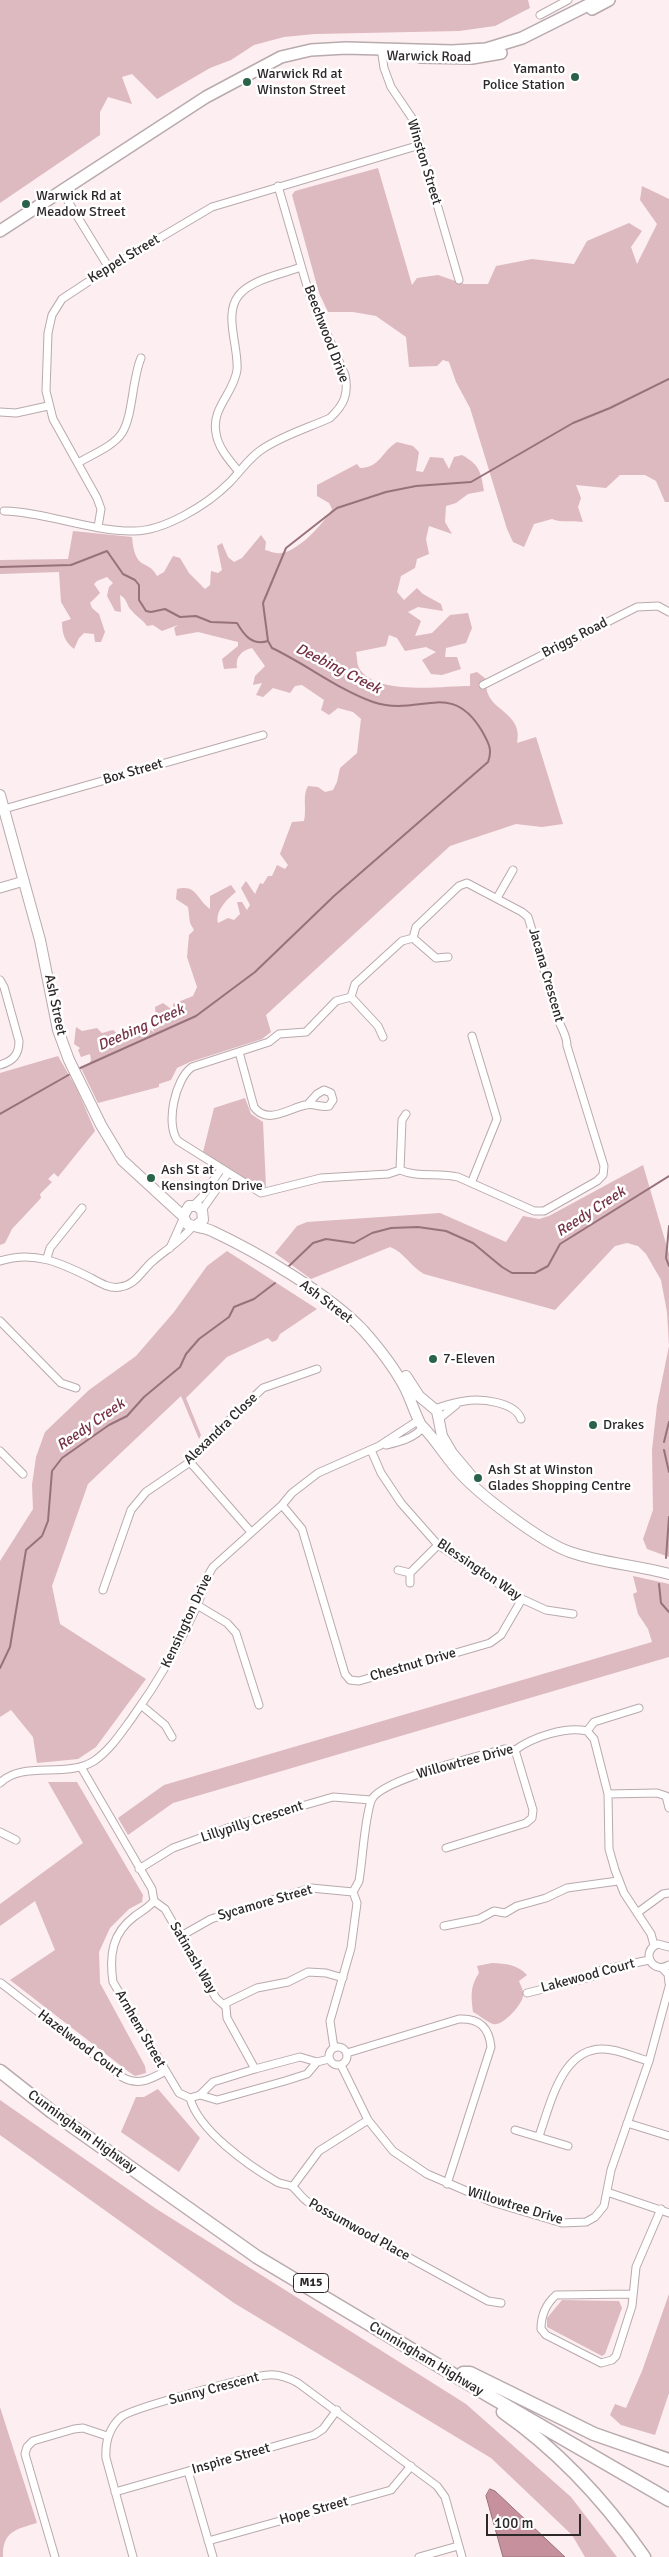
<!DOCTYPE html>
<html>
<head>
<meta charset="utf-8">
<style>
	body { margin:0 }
	#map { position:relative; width:669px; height:2557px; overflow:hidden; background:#fdeef1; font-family:Signika,sans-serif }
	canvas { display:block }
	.scale { position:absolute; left:486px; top:2514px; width:95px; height:22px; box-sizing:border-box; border:2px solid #2d2829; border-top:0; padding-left:6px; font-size:15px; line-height:18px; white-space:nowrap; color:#2d2829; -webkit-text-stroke:4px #fff; paint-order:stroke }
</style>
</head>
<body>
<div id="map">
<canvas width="669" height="2557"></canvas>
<div class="scale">100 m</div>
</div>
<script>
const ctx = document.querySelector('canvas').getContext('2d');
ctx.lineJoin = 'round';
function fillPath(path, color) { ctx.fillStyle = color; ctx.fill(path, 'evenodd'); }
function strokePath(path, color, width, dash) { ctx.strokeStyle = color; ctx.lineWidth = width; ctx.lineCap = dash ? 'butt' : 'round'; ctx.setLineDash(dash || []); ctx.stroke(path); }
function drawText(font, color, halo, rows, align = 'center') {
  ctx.font = font + ' Signika,sans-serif'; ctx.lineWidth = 5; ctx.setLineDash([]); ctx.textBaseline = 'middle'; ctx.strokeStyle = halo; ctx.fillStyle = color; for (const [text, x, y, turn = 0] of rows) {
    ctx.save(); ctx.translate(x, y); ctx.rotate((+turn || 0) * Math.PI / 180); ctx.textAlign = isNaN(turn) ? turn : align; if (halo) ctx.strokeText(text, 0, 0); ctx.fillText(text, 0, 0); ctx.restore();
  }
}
fillPath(new Path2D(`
	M0,0H528L530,8L495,26L459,31L315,34L284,37L254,45L231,60L210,68L157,99L132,74L122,77L132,104L108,97L100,112V135L0,203Z
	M378,168L412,285L417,278L438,275L464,284H488L496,266L532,259L574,264L587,241L629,223L642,231L631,247L637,264L657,224L640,200L642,186L669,199V502H665L656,481L645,475H620L606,488L576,485L581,498L578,507L583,522C571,520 562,523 552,519L534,524L524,547L513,542L507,529L470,408L456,382L449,362L443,360L437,366L409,367L406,337L376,316L353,312H328L319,293L292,195L295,191Z
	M397,442L413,446L419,452L416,471L423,472L430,457L443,458L449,469L454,457L462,455C480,465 481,472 484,491L468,494L456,503L446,506L445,522L452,534L429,526L426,539L429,554L417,559L415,568L401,576L397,592L404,600L417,588L423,594L441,604L443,611L418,607L408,612L421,621L415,636L432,633L450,615L468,613L472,628L466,643L446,648L445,657H457L461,669L442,675L431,674L422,660L436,652L426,647L405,651L397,638L389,635L386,646L356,652C357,657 357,664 359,668C375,696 442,686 470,686V674L477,672L486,679C486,683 486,690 488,694C494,711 523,715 517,743L536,737L563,824L542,827L516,824L450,846L266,1015L271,1032L262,1039L190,1062L177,1068L171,1080L159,1084V1087L98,1103L81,1068L89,1064L91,1060L90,1054L81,1057L78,1050L80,1048L74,1044L76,1027L82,1031L97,1028L102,1033L113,1030L127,1041L137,1036L139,1029L143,1026L154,1032L150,1018L156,1017L155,1007L163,1003L174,1011L173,1004L193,996L197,987L187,957L189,935L194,930L190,923L188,907L176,899L177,889C197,884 196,899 210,909V896L231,885L236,892C227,899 215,911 218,923L228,918L234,920L240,914L237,902H242L247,910L250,905L241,888L246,881L255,894L260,883L263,884L268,876H272L277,865L285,869L288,865L280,854L292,822L304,821C307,809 302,796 308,786L318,787L325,792L333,790L337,782L340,768L357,753L361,719L353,712L338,708L329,715L321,710L324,700L302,685L295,686L290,693L273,688L263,697L256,695L262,683L253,685L255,676L265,666L252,648C242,650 235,657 237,668L224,669L222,659L238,646V642L198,632L176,636L174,628L178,625L162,631L153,625L147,626C142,619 137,617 132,611C126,606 128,599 120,595L121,612L115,611L107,596L109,587L113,583L107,577L97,581L94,584L100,593L90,603L92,608L99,614L105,632L101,642H95L94,634L84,633L79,638L74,649C65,642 62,634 62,622L71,619L61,602L59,572L0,574V560L68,559L73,531L132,537C135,573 148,558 157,576L164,572L173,556L180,558L189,573L205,589L210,585L211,571L218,573L222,570L217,546L222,543L228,557L234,562L242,558L261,535L266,542L265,550C270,551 275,554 280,553C297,553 324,523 332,509L329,503L317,496V485L357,464L360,468C380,468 382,451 397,442Z
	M58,1056L77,1089L95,1131L58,1177L54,1173L48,1179L52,1182L40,1194L41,1198L12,1229L5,1243L0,1245V1073Z
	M245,1098L251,1114L263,1122L266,1187L257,1188L203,1152L214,1108Z
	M643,1165L669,1254V1557L647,1549L643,1539L653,1510L652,1450L657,1405L669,1346L667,1312L661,1280L646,1254L638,1246L627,1243L615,1246L555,1310L424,1274C411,1267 404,1252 390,1247L311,1279L275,1253L297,1226L307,1222L440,1213L506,1242L523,1216L539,1219L549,1216Z
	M227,1251L317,1309L280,1334L277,1340L272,1342L268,1338L227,1357L186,1398L201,1435L199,1439L181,1396L88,1484L52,1586L60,1624L146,1679L96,1747L78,1759L37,1763L33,1737L11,1710L0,1717V1561L33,1509L32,1485L36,1457L45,1432L89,1390L136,1356L174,1312L207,1266Z
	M633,1576L669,1584V1657L173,1803L128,1835L118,1818L164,1785L652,1642L648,1629L638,1614L633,1594L637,1592Z
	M48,1782H77L143,1895L142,1902L129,1909L110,1928L99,1952L100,1983L145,2066L146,2073L135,2076L129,2072L10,1980L55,1950L35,1901L0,1926V1904L83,1843Z
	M492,1963C506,1964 517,1964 527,1975L519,1981C521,1986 524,1991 523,1996C522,2005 502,2027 493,2024C487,2022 479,2015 473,2012C471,1997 470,1986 479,1973L477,1966Z
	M158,2089L200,2138L179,2172L121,2132L136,2097H144Z
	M0,2100L155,2208L466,2404L571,2497L617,2557H585L572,2535L491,2458L234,2303L0,2135Z
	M669,2294V2393L655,2435L621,2425L610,2415L615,2404L626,2408L642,2371Z
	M562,2300L619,2301L622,2308L605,2354L602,2356L547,2327V2318Z
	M0,2407L37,2523C17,2529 2,2531 3,2557H0Z`), '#ddb9c0');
const water = new Path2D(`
	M490,2489L495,2491L565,2557H503L486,2496Z`);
fillPath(water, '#c6919d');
strokePath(water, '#98727a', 1);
strokePath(new Path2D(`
	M0,567L71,565L107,551L123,574L135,580L139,585V600L146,611L151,612L165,609L180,617L196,616L211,622L237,623C244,635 252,646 268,641
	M78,1069L196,1016L255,972L334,896L488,762C493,749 488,742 482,731C450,678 420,718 373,702C337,689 306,664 272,648L268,641L263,603L286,548L337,508L386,492L416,486L471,482L573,423L610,408L669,379
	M0,1114L72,1073
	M669,1226L666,1258L669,1266
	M289,1266L313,1243L326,1239L354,1243L372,1233L391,1228L418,1227L446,1231L473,1243L502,1267L512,1273H535L548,1266L560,1244L669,1176
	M664,1442L669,1422
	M664,1450L669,1472
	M666,1558L669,1517
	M659,1584L661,1603L669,1612
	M0,1668L10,1647L26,1550L42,1536L48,1521L52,1471L62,1458L109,1425L127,1416L144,1397L180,1367L186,1354L199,1339L229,1317L234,1307L254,1299L275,1283`), '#98727a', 2);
const minor = new Path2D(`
	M540,15L568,0
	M381,48L384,68L391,87L412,118L459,280
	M61,190L109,268
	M0,412L16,413L48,406
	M78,463C91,455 114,446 122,433C133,416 132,379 141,358
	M239,472C230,461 218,448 216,433C211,408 234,393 237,370C239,347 223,314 239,295C252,279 283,274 301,267
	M4,511C46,512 89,531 132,531C163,532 207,505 229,483C240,472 248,459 261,450C281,436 308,428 330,418C344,405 349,394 345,375L309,293L278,186
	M98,527L101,509L97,498L53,419L46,391L48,333L52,315L62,299L109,268L212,207L420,145
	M483,685L637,607L658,606L669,612
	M4,809L263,735
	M467,883L522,912L528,917L557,1013C558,1026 567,1032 567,1046L604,1166L603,1175L597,1181L544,1211H534L458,1177C438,1172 418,1178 400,1170L388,1174L321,1178L261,1193L178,1141C165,1125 175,1079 192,1067L269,1042L279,1034L306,1032L336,1001L351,997L355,984L402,941L413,938L416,927L459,886Z
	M497,898L513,870
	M413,938L436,958L448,957
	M0,980L4,987L19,1041C19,1055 13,1061 0,1065
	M351,997L378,1026L383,1037
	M239,1052L254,1107C267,1125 288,1109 305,1105C314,1103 321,1108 329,1106L333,1100L331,1093L324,1090L317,1094L307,1105
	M400,1170L402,1120L406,1114
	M472,1181L497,1119L472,1036
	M194,1205L202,1197L221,1169
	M202,1210L228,1173
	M170,1248L183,1219
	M47,1258L50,1248L82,1208
	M0,1261C34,1250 61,1263 91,1278C100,1283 110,1289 120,1287C136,1285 142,1270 153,1261C168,1248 180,1242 193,1226
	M0,1321L61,1383L76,1388
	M434,1409C444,1406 455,1402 465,1401C481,1398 515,1402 521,1419
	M440,1418L456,1405
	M386,1445C399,1442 415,1438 423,1427
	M371,1450L381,1473L401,1503L438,1545L522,1599L546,1610L573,1614
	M0,1451L23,1474
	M190,1462L251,1532
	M282,1505L302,1529L345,1674L350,1680L359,1681L490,1643L501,1635L522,1599
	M398,1570L410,1573V1583
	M410,1573L438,1545
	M103,1590L131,1510L146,1492L190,1462L199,1449L263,1388L317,1369
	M197,1605L227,1623L236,1633L259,1705
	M141,1705L165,1725L172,1737
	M587,1731L594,1722L639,1708
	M81,1767L152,1889L154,1901C148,1908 142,1911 135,1916C112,1933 109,1955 113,1982L179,2093L190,2098L200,2095L213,2082L255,2069L300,2057L317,2062L329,2059
	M0,1783C23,1760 65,1779 94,1761C110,1750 121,1733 132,1718C158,1682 179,1646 197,1606C203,1592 204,1580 213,1567L282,1505L292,1493L318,1473L379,1446L419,1420
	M608,1794L657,1793L666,1796L669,1808
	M0,1832L16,1840
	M446,1848L526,1823L532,1818L533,1810L515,1750
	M139,1869L173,1848L236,1825L333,1797L371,1800
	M154,1901L165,1909L216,1998L226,2007L227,2018L255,2069
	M637,1913L663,1894L669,1893
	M444,1926L479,1919L494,1911L505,1913L517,1906L546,1898L567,1888L618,1881
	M181,1936L211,1919L311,1888L353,1892
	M669,1947L658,1944C640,1951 652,1975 669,1965
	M662,1968L668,1974L669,1983
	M1,1983L122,2077C138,2086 149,2080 164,2072
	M527,1993L591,1977L598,1971L649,1960
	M224,2004L257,1988L288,1982L308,1972L326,1973L343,1978
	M329 2056a9 9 0 1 1 18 0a9 9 0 1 1-18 0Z
	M334,2048L330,2021L351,1948L357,1903L353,1892L359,1881C363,1857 364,1823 371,1801C378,1780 480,1756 504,1749L515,1750C533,1737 566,1726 587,1731L594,1739L608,1794L609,1849L615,1870L624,1893L651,1934L654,1945
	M347,2053L459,2019C479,2018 489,2027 491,2047L447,2184
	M341,2065L368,2120L393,2151L427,2174L492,2202L562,2223L586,2222L595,2217L604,2206L611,2170L649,2061L669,1987
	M200,2095L217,2100L285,2081L307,2074L317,2062
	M190,2098C198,2130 249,2166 277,2182C282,2185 291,2184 294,2188C299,2193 302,2198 308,2202L488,2301L501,2303
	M627,2123L669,2136
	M515,2130L568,2146
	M539,2136C551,2103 563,2040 612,2050C624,2052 637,2058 649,2061
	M293,2186L319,2151L368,2120
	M607,2192L669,2213
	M633,2294L556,2295C546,2304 541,2316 541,2329L546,2335L601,2363L612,2360L616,2356L632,2306L636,2267L661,2209
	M188,2471L213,2557
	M115,2492L314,2435L323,2429L337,2410
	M208,2541L391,2490L411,2466
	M55,2557L25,2454L27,2447L33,2441L74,2429L83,2428L107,2436
	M133,2557L106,2458C105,2442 109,2428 121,2417C132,2408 251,2376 268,2375C279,2374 289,2378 298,2383L437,2486L445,2497L462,2557
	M419,2557L458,2546`);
const tertiary = new Path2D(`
	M0,888L24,881`);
const secondary = new Path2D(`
	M0,795L40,940L58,1030L69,1060L101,1125L122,1160L183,1216
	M196,1226L203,1220L202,1210L197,1206H189L183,1216L187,1224C195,1227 204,1227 212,1231C257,1252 329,1294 363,1330C379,1348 394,1367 405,1388C409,1395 418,1422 422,1426C436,1440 446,1458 460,1473C480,1495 541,1542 570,1552C601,1563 637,1565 669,1574
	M406,1376L419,1396L437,1411L442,1436L452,1453L473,1478`);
const primary = new Path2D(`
	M592,9L609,0
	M420,57L472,58L501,53
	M0,231L206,97L281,57L311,50L346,48L452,51L486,49L522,38L598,0`);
const motorway = new Path2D(`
	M0,2071L52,2112L257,2257L486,2394L669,2500
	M463,2373H470L594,2434L669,2460
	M503,2412C559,2451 605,2501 644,2557`);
strokePath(minor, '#b8aaad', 9);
strokePath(tertiary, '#b8aaad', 11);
strokePath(secondary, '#b8aaad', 12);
strokePath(primary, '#b8aaad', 14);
strokePath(motorway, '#b8aaad', 15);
strokePath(minor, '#fff', 7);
strokePath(tertiary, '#fff', 9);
strokePath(secondary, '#fff', 10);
strokePath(primary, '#fff', 11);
strokePath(motorway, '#fff', 12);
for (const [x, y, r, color] of [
	[575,77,5,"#2a624a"],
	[247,82,5,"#2a624a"],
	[26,204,5,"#2a624a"],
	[151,1178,5,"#2a624a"],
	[433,1359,5,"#2a624a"],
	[593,1425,5,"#2a624a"],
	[478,1478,5,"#2a624a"]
]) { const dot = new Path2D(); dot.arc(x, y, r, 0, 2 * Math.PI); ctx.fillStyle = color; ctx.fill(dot); strokePath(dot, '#fff', 2); }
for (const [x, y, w] of [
	[311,2283,35]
]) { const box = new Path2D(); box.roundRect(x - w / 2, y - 9.5, w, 19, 4); ctx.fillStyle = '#fff'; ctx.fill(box); strokePath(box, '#2d2829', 1); }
drawText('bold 12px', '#2d2829', null, [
	["M15",311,2283]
]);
drawText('14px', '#2d2829', '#fff', [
	["Warwick Road",429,57,1],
	["Winston Street",424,162,73],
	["Keppel Street",124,259,-31],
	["Beechwood Drive",326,334,69],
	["Briggs Road",575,638,-27],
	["Box Street",133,772,-16],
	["Jacana Crescent",546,975,74],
	["Ash Street",55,1005,78],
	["Ash Street",326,1302,37],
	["Alexandra Close",221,1429,-44],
	["Blessington Way",479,1570,34],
	["Kensington Drive",187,1621,-65],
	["Chestnut Drive",413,1665,-16],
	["Willowtree Drive",465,1762,-15],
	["Lillypilly Crescent",252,1822,-18],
	["Sycamore Street",265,1903,-16],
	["Satinash Way",193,1958,60],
	["Lakewood Court",588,1976,-15],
	["Arnhem Street",140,2029,60],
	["Hazelwood Court",80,2044,37],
	["Cunningham Highway",82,2132,36],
	["Willowtree Drive",515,2206,17],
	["Possumwood Place",359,2230,29],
	["Cunningham Highway",426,2359,31],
	["Sunny Crescent",214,2389,-15],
	["Inspire Street",231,2459,-16],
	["Hope Street",314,2511,-16]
]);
drawText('14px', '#2d2829', '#fff', [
	["Yamanto",565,69,"right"],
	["Police Station",565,85,"right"],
	["Warwick Rd at",257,74],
	["Winston Street",257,90],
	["Warwick Rd at",36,196],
	["Meadow Street",36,212],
	["Ash St at",161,1170],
	["Kensington Drive",161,1186],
	["7-Eleven",443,1359],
	["Drakes",603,1425],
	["Ash St at Winston",488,1470],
	["Glades Shopping Centre",488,1486]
], 'left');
drawText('italic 15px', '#763346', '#fff', [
	["Deebing Creek",338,669,27],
	["Deebing Creek",141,1028,-24],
	["Reedy Creek",591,1212,-33],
	["Reedy Creek",91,1425,-35]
]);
</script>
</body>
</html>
